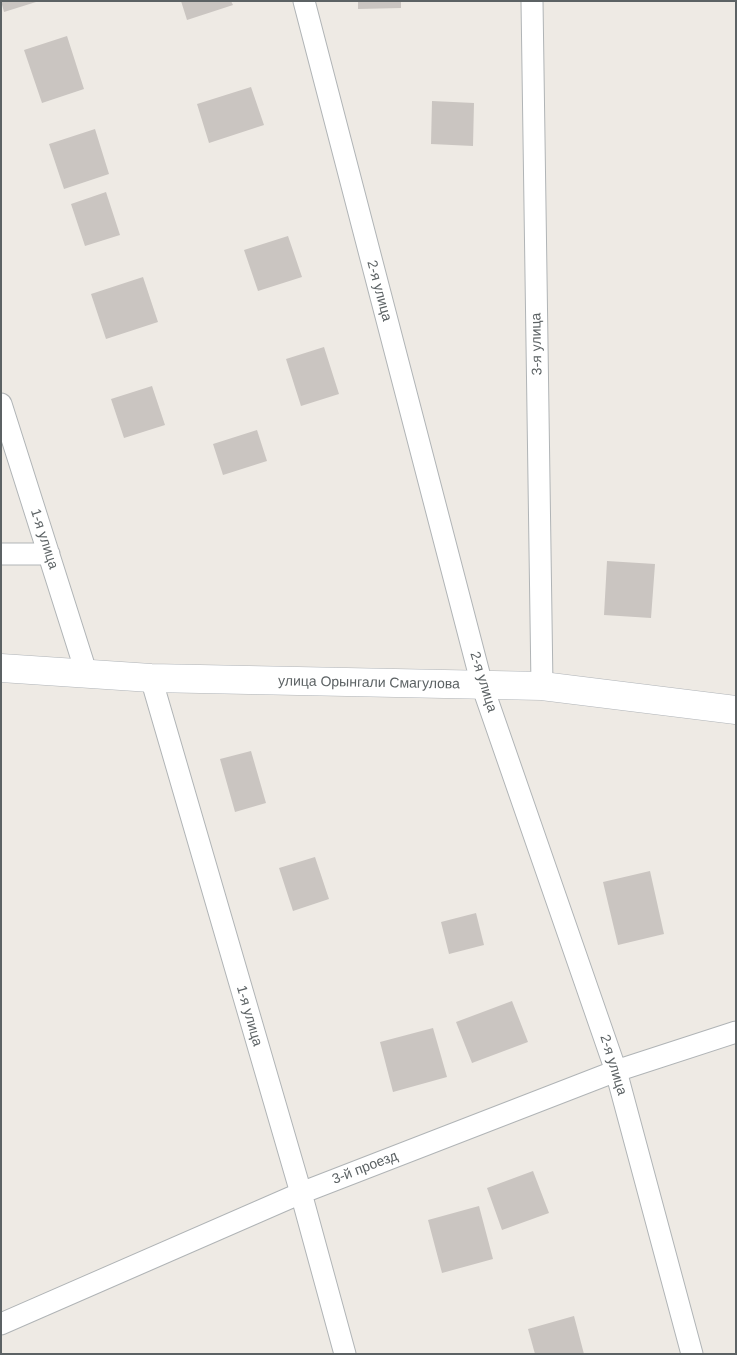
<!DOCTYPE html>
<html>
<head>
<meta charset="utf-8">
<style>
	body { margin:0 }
	#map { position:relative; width:737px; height:1355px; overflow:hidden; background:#eeeae4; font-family:Arial,sans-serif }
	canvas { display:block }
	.frame { position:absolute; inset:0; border:2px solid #5c6264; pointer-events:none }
</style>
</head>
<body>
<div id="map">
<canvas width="737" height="1355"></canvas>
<div class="frame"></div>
</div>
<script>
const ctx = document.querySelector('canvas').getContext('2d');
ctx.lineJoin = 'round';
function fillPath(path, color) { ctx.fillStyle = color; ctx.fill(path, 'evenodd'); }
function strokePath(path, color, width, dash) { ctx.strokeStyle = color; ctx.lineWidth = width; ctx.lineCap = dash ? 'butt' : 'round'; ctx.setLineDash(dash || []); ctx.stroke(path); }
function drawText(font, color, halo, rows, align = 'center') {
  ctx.font = font + ' Arial,sans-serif'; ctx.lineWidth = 4; ctx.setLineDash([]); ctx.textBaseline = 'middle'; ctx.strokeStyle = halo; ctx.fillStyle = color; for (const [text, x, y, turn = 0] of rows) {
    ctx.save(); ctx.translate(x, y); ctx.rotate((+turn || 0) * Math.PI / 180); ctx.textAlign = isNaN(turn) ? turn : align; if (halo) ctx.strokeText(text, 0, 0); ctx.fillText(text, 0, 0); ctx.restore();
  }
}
fillPath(new Path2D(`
	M1,1H36V2L4,12Z
	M181,1H231L233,5L187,20Z
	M358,1H401V8L358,9Z
	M67,36L84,89L42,103L24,50Z
	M251,87L264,125L209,143L197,104Z
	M432,101L474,103L473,146L431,144Z
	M95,129L109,174L64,189L49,144Z
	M106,192L120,235L85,246L71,204Z
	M288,236L302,277L258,291L244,250Z
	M143,277L158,322L106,339L91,294Z
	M324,347L339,394L301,406L286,359Z
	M152,386L165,425L124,438L111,399Z
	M257,430L267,461L223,475L213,444Z
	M607,561L655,564L651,618L604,615Z
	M251,751L266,803L235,812L220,759Z
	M315,857L329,899L293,911L279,868Z
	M650,871L664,934L618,945L603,882Z
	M476,913L484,945L449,954L441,922Z
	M512,1001L528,1042L472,1063L456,1022Z
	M433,1028L447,1077L393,1092L380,1042Z
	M533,1171L549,1213L502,1230L487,1188Z
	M479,1206L493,1259L442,1273L428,1220Z
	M574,1316L584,1354H535L528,1329Z`), '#cac5c1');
const minor = new Path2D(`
	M304,1L482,685L616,1071L692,1354
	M532,1L542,686
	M1,404L87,675
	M1,554H49
	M151,678L301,1193L345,1354
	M1,1324L301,1193L616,1071L736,1032`);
const secondary = new Path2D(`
	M1,668L151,678L542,686L736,710`);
strokePath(minor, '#b0b4b6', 23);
strokePath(secondary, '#afb3b7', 29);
strokePath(minor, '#fff', 21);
strokePath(secondary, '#fff', 28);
drawText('14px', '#5c6264', '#fff', [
	["2-я улица",379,291,75],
	["3-я улица",537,344,-91],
	["1-я улица",44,539,72],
	["2-я улица",483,682,73],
	["улица Орынгали Смагулова",369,683,1],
	["1-я улица",249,1016,74],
	["2-я улица",613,1065,73],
	["3-й проезд",365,1168,-21]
]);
</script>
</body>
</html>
